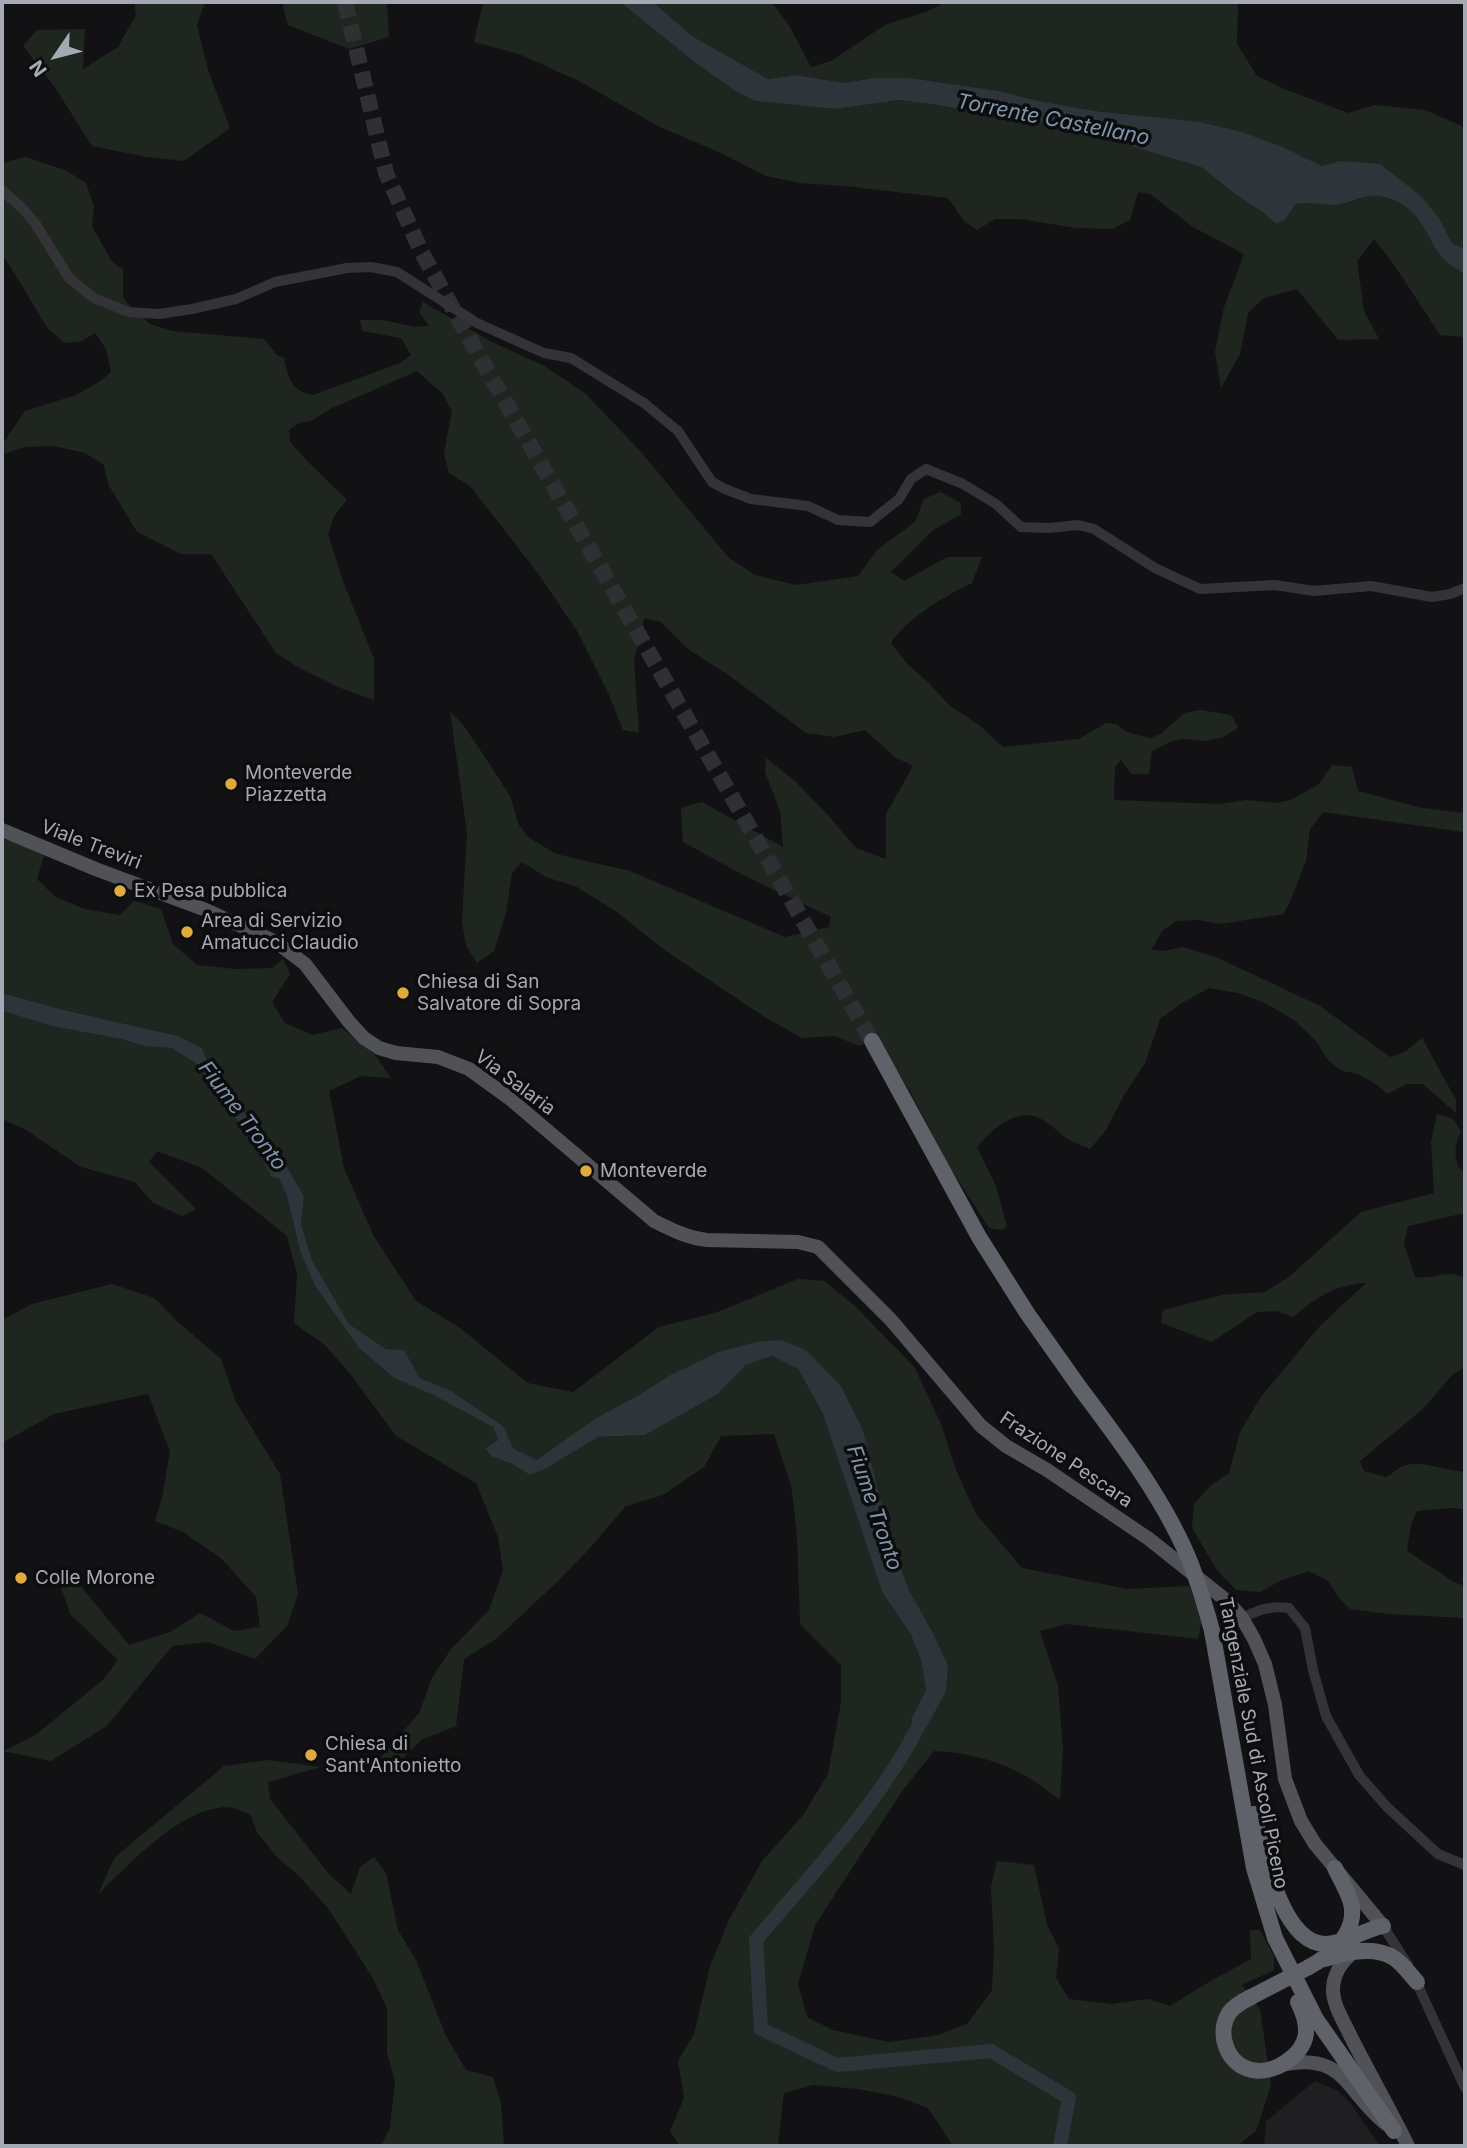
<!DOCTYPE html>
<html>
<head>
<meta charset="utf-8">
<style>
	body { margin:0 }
	#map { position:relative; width:1467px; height:2148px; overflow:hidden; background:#121214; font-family:Inter,sans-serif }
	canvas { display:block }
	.frame { position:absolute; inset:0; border:4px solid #a5a9b3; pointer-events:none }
	.north { position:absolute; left:21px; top:21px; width:70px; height:70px; -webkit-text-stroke:5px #0d0d0f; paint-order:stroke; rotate:235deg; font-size:19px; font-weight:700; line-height:28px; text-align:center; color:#a5a9b3 }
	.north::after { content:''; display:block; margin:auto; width:24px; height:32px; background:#a5a9b3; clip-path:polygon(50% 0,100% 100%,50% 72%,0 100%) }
</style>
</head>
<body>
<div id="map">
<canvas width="1467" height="2148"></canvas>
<div class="frame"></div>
<div class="north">N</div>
</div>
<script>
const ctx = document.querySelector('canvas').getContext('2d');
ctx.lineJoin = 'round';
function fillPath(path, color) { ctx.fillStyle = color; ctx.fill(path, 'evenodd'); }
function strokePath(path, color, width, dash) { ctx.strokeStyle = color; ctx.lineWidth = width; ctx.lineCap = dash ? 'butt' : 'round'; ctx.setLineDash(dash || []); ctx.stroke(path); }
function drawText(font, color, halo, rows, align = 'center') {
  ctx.font = font + ' Inter,sans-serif'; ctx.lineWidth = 7; ctx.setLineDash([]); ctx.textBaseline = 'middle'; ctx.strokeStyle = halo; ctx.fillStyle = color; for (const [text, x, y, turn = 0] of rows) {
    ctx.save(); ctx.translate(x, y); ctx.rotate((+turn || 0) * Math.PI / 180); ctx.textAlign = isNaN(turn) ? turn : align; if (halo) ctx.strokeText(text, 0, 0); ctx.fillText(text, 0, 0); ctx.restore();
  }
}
fillPath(new Path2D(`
	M1315,2081L1337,2090L1351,2104L1380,2146H1264L1266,2121Z`), '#1f1f21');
fillPath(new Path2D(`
	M134,2H205L197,25L208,70L230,128L184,161L147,157L92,146L54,86L23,46L37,30L85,29L83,69L118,47L136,15Z
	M282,2H387L389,37L349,49L288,25Z
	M483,2H620L692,60L755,101L836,109L899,100L938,105L1005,118L1069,126L1114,138L1134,147L1201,167L1235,194L1261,211L1276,224L1285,220L1296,204C1309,202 1320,205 1333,205C1344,206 1355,200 1365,197C1383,192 1406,203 1417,218C1437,245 1432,256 1465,274V337L1440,335L1395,266L1374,239L1357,261L1364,311L1379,339L1338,340L1297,289L1264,298L1248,313L1240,354L1221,388L1215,352L1224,307L1244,254L1193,227L1150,194L1138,192L1130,220L1113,229L1076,228L1020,219H995L977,230L964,221L948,198L845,186L800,183L766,176L721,153L660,127L579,81L519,54L474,42Z
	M653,2H772L790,27L811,67L831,61L885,25L923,13L947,2H1238L1237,44L1257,76L1287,90L1348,113L1375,105L1425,110L1462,126L1465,133V249L1452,243L1439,218L1341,161L1322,166L1283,147L1242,132L1128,114L1096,111L1038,101L1000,91L910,78H872L845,83L796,75L768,79L692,36Z
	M26,157L67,171L86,183L94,206L92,226L112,262L123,269V297L130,306L150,324L172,331L264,339L278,356L284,357C288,377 290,391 313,395L400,363L411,355L401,338L362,331L360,320H382L415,327L429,326L419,312L423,302L492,342L546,367L586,394L642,453L728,557L755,575L796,585L858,576L877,550L915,522L924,499L940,492L961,503V514L932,531L891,572L904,581L947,557H982L972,583C945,596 907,618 891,643L908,665L928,682L949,705L979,725L1003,747L1079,739L1106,723L1116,724L1127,732L1150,738L1161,734L1184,713L1201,710L1231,715L1238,728L1221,738L1205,741L1184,739L1172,741L1152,751L1149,774H1131L1121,760L1115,767L1114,800L1219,804L1247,800L1275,803L1291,800L1319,784L1332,765L1352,767L1358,791L1422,808L1465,813V832H1463L1323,812L1310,829L1306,861L1289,904L1283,914L1221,924L1198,920L1176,921L1162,931L1151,950L1163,951L1183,947L1218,958L1320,1006L1390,1057L1405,1052L1422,1038L1456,1100V1113L1423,1084H1407L1387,1094L1376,1084L1355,1073L1342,1071L1327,1059L1316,1041L1294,1020L1265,1003L1238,993L1209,988L1182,1003L1160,1019L1145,1063L1123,1097L1106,1130L1090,1149C1082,1145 1072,1143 1065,1137C1055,1130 1045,1118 1033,1116C1011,1111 990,1132 977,1147L996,1186L1007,1226L1002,1230L989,1228L947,1163L911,1093L877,1038L859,1046L835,1036L802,1038L763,1016L666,951L614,910L577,887L546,877L522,862L512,873L506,913L494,951L477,963L466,946L462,922L467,833L450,711L463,725L485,757L510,796L519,825L528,837L556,854L630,871L785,937L829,927L831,917L745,876L683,842L681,808L702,802L783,847L780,811L765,772L766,758L796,782L828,815L856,848L886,859V814L913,766L895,757L865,730L834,737L806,733L730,676L688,649L661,622L644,618L634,661L639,733L623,730L609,695L577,631L540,576L470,486L449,473L444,453L452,411L442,393L417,371L330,409L311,421L299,423L289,430L290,442L308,462L347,500L334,516L328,534L343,581L374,659V700L343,689L299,668L276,653L211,554H181L137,532L108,484L104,465L85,453L54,446L26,447L2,454V445L25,411L76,395L99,382L111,372L106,349L95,333L82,341L65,343L48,329L7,261L2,256V163Z
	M2,839L46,848L37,879L54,896L84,909L120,915L134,901L161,909L173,944L197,965L235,969L272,968L283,959L290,974L272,1002L285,1023L312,1035L342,1028L375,1055L391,1078L361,1076L329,1091L344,1168L373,1235L416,1301L460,1328L528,1383L573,1392L659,1327L715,1313L798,1279L824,1281L856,1307L915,1368L941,1424L956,1470L976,1514L1022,1568L1127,1589L1189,1586L1202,1619L1198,1639L1067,1624L1040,1631L1058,1686L1063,1749L1060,1800C1048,1791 1036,1782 1024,1775C997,1760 964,1752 934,1751L903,1790L815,1925L798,1984L807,2017L833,2030L889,2042L939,2035L968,2023L992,1990L994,1949L991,1887L997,1861L1034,1865L1047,1924L1059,1949L1056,1978L1069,1999L1112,2004L1148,1999L1170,2006L1209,1982L1251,1959L1250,1930H1260L1274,1956V1970L1242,1985L1260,2009L1271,2085L1256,2131L1237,2146H953L928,2108L899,2097L858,2089L813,2085L784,2093L778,2146H680L670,2131L684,2098L678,2061L694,2034L710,1966L729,1920L762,1861L803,1815L828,1774L841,1702V1665L800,1624L797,1535L791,1485L774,1434L721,1436L704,1467L663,1495L626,1506L589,1549L557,1582L496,1639L464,1659L456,1726L421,1740L388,1773L374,1765L419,1713L432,1678L451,1649L489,1610L503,1570L498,1537L476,1483L396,1436L351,1375L325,1345L294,1323L297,1274L287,1236L202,1168L157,1151L149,1162L196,1209L182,1216L153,1203L135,1182L81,1167L26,1130L2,1119V1010L56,1027L121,1039L144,1046L172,1048L200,1066L208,1081L250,1138L270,1175L279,1179L287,1196L300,1251L315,1286L359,1348L394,1378L435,1396L493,1427L498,1440L485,1450L491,1456L512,1464L530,1475L547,1468L598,1437L645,1435L718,1394L746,1365L772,1356L798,1369L823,1414L882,1592L911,1635L921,1660L926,1690L912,1719L948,1665L933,1633L909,1590L892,1546L863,1430L841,1386L782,1340L687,1367L670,1375L639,1395L596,1418L537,1461L514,1449L503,1426L451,1391L420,1378L404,1350L386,1349L349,1324L312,1260L301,1224L304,1196L273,1143L234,1102L213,1075L202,1048L178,1036L64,1010L2,993Z
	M1437,1114L1453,1119L1461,1131C1454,1146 1452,1162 1465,1174V1213L1408,1226L1404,1244L1415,1277C1434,1280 1445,1268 1465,1278V1367L1453,1374L1424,1408L1360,1461L1364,1471L1386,1477C1392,1474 1399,1467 1406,1465C1424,1461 1447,1471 1465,1472V1509L1450,1508L1417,1511L1411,1524L1407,1551L1454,1582L1465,1586V1618L1388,1614L1350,1609L1340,1599L1327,1580L1309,1571L1282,1580L1260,1592L1236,1590L1217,1570L1192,1528L1194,1504L1210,1486L1229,1473L1240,1432L1260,1398L1319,1327L1366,1283C1334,1285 1317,1297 1293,1317L1277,1311L1257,1312L1212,1342L1161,1323L1163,1310L1222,1295L1265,1292L1290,1276L1361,1212L1434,1193L1431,1142Z
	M112,1284L154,1298L177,1321L221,1359L236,1402L280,1474L298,1594L287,1626L255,1659L208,1642L172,1646L107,1726L51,1761L3,1751L34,1736L103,1680L118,1660L70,1614L56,1573L66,1568L129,1645L170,1632L200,1613L234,1631L260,1627L256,1597L222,1559L183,1532L155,1521L162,1498L170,1451L148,1394L54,1414L2,1443V1320L32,1304Z
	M269,1760L321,1767L268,1782L270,1799L328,1873L351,1894L360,1867L374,1857L386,1873L398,1930L416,1960L446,2036L466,2070L493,2077L501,2103L504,2146H381L390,2127L395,2082L387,2052V2009L374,1980L328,1908L299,1876L277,1857L257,1832L250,1814C243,1812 232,1806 224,1807C177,1811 131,1863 98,1894L115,1857L224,1766Z`), '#1f2620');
fillPath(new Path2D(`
	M620,2H653L692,36L768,79L796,75L845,83L872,78H910L1000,91L1038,101L1096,111L1199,122L1242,132L1283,147L1322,166L1340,161L1380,164L1421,196L1439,218L1452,243L1465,249V274C1432,256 1437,245 1417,218C1406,203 1383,192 1365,197C1355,199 1344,205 1334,205C1321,205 1309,202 1296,204L1285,220L1276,224L1261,211L1235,194L1201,167L1134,147L1114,138L1069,126L1005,118L938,105L899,100L836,109L755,101L734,90L692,60Z
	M2,993L64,1010L178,1036L202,1048L213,1075L234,1102L273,1143L304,1196L301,1224L312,1260L349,1324L386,1349L404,1350L420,1378L451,1391L503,1426L514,1449L537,1460L596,1418L639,1395L670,1375L719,1352L756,1342L782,1340L807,1351L841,1386L863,1430L892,1546L909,1590L933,1633L948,1665L946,1691L926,1728L911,1720L926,1690L921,1660L911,1635L882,1592L823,1414L798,1369L772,1356L746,1365L718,1394L645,1435L598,1437L547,1468L530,1475L512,1464L491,1456L485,1449L498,1440L493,1427L435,1396L394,1378L359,1348L315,1286L300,1251L287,1196L279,1179L271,1176L250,1138L208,1081L200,1066L172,1048L144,1046L121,1039L56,1027L3,1011L2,1010Z`), '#2d353b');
strokePath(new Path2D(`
	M927,1708C889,1794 816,1868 756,1940L761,2029L837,2065L991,2051L1069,2098L1060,2146`), '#2d353b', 14);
strokePath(new Path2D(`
	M345,2L386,173L422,253L483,363L872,1041`), '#2f3034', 16, [16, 8]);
strokePath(new Path2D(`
	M2,190L23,209L35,223L69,278L94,298L128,312L159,314L192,309L236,299L275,282L347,268L371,267L397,272L477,323L544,353L571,358L644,403L678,431L712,482L725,489L751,499L808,506L838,520L870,522L899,499L911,479L926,469L963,484L996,504L1021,527L1049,528L1078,525L1094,529L1155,568L1200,589L1275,585L1314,591L1371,586L1432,597L1450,594L1465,588
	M1242,1618C1259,1610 1270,1605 1289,1608L1305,1628L1313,1670L1326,1716L1359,1775L1387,1807L1438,1854L1465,1865
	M1383,1926L1408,1965
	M1415,1979L1465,2088`), '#343438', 10);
strokePath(new Path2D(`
	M2,830L98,870L206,910L276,942L305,964L350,1023L364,1038L379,1048L396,1053L438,1057L469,1069L509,1098L654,1221C672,1230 688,1238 707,1240L798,1242L818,1247L891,1320L981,1426L1006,1446L1047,1470L1149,1539L1227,1601L1242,1618L1254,1639L1265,1664L1275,1705L1285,1779L1301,1821L1315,1844L1383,1926
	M1352,1953C1341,1963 1333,1974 1333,1990C1333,2005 1344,2022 1350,2035C1369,2073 1390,2109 1408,2146
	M1281,2065C1346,2051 1345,2092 1386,2124`), '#505257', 14);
strokePath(new Path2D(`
	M872,1041L979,1237L1027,1313L1080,1388
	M1212,1631L1254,1868L1275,1938L1316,2019L1394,2131
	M1254,1814C1263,1848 1281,1945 1326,1944C1347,1943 1363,1930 1383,1926
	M1325,1959C1346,1952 1374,1945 1394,1958C1403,1964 1410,1974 1417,1982
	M1309,1967C1331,1955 1358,1932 1351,1903C1348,1891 1340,1879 1335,1868
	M1251,1997C1243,2001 1234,2006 1229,2013C1216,2033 1227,2065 1252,2070C1273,2075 1303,2056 1306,2034C1307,2022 1303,2012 1298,2002`), '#606269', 16);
strokePath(new Path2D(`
	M1080,1388C1121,1443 1165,1500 1191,1564C1199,1586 1206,1608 1212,1631
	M1251,1997L1309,1967`), '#606269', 16);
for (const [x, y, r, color] of [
	[231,784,7,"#dfab3f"],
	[120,891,7,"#dfab3f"],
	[187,932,7,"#dfab3f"],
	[403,993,7,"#dfab3f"],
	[586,1171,7,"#dfab3f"],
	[21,1578,7,"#dfab3f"],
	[311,1755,7,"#dfab3f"]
]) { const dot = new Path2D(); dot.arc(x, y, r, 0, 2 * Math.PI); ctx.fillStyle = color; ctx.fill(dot); strokePath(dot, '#0d0d0f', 2.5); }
drawText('19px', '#a5a9b3', '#0d0d0f', [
	["Monteverde",245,773],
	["Piazzetta",245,795],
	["Ex Pesa pubblica",134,891],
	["Area di Servizio",201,921],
	["Amatucci Claudio",201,943],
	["Chiesa di San",417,982],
	["Salvatore di Sopra",417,1004],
	["Monteverde",600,1171],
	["Colle Morone",35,1578],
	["Chiesa di",325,1744],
	["Sant'Antonietto",325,1766]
], 'left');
drawText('19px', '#a5a9b3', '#0d0d0f', [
	["Viale Treviri",91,845,21],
	["Via Salaria",515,1083,37],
	["Frazione Pescara",1066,1460,34],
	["Tangenziale Sud di Ascoli Piceno",1253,1743,79]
]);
drawText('italic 21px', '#7f96ab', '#0d0d0f', [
	["Torrente Castellano",1053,120,11],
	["Fiume Tronto",242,1116,53],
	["Fiume Tronto",874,1508,71]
]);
</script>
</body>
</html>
